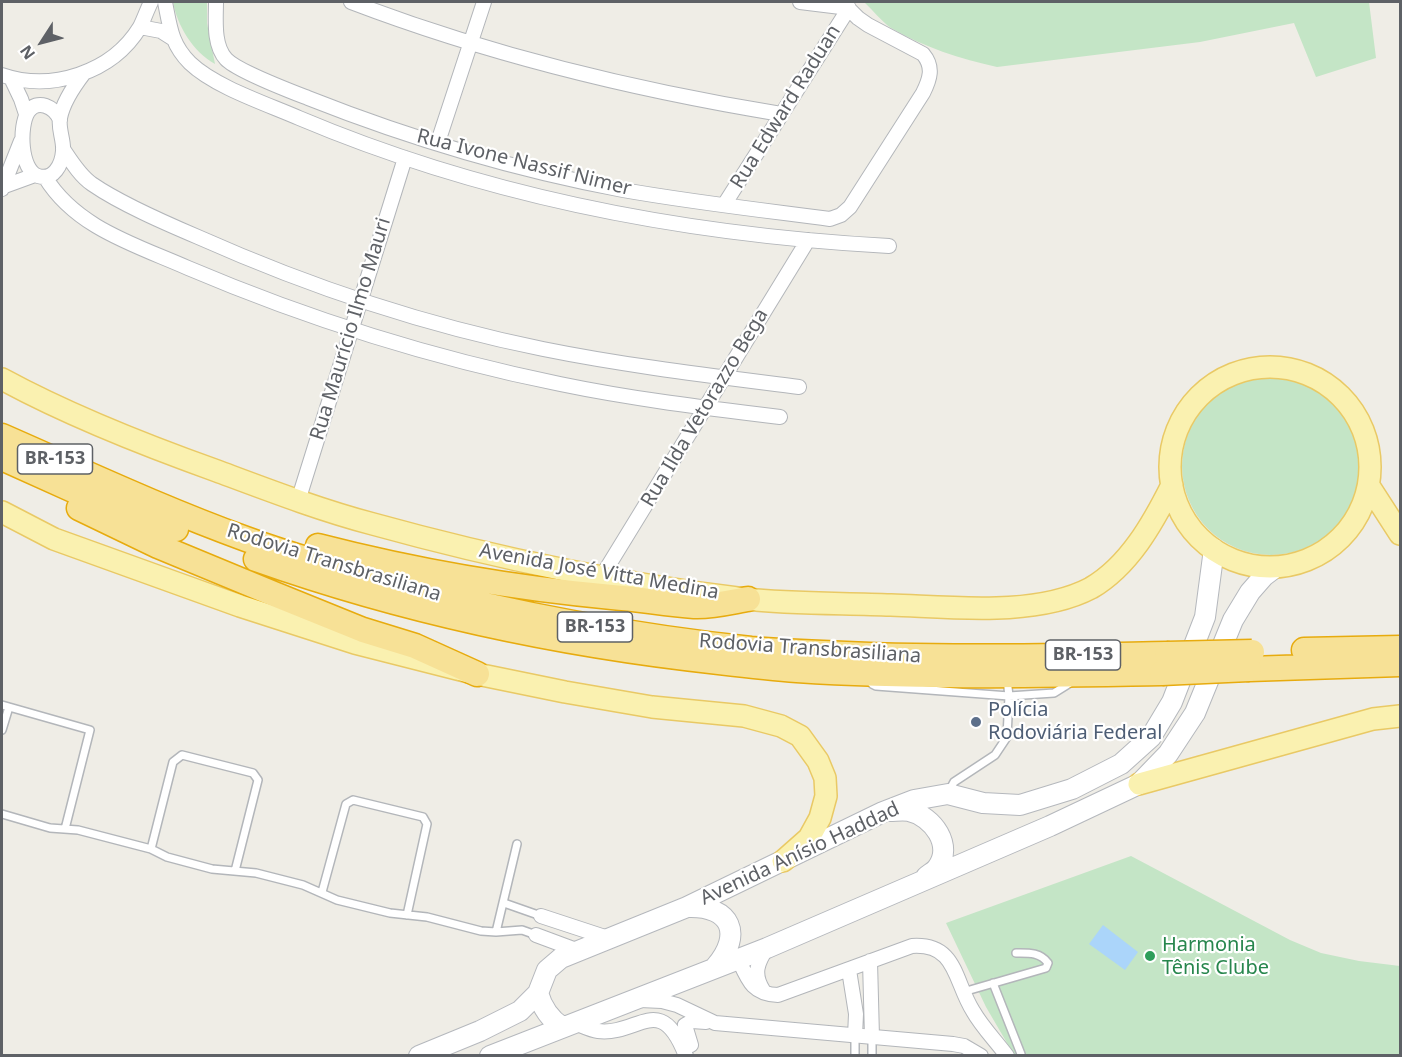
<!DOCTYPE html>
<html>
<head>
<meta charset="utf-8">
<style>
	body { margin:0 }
	#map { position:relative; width:1402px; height:1057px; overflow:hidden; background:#efede6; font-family:"Noto Sans",sans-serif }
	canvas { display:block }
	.frame { position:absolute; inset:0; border:3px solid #5e6166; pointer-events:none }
	.north { position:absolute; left:12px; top:12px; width:60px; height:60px; -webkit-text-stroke:4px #fff; paint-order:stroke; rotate:234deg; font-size:16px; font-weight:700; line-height:24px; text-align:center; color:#5e6166 }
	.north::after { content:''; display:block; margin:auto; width:21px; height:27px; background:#5e6166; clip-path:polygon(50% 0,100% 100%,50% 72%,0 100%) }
</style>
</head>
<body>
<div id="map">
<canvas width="1402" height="1057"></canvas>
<div class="frame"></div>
<div class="north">N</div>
</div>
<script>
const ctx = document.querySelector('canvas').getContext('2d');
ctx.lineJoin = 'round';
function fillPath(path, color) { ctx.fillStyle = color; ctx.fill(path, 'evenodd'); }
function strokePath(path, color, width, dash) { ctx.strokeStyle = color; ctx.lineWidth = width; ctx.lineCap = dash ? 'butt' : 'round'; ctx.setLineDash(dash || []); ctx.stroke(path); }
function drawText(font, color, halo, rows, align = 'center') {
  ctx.font = font + ' "Noto Sans",sans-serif'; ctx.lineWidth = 4.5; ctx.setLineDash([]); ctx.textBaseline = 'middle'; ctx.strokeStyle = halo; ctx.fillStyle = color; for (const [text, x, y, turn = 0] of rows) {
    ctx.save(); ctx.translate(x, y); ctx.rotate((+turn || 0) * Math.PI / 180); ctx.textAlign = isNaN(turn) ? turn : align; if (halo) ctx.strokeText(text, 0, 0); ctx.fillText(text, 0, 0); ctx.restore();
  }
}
fillPath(new Path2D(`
	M173,2H207V23L215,64C193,52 177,25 173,2Z
	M864,2H1369L1376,58L1316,77L1294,23L1200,42L997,67C961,59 923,47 891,28C881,21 873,10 864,2Z
	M1182 466a89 89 0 1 1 178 0a89 89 0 1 1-178 0Z
	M1131,856L1290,940L1321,953L1359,961L1400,966V1055H1014L986,1007L946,923Z`), '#c4e5c6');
fillPath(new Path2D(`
	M1103,925L1138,952L1125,970L1089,944Z`), '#abd5fa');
const service = new Path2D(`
	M872,684L876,686L1009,696L1054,693L1070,683
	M2,705L90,730L65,829
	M2,730L9,707
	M948,793L954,782L995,755L1007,737L1009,696L1007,679
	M2,814L50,828L78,830L151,849L167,857L212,869L256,873L303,885L337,900L390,913L427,917L481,931L496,932L517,844
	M151,849L173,762L182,755L253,773L258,780L235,871
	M322,892L346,804L353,800L423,817L427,824L407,915
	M504,903L541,916
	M496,932L522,930L536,935
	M993,983L1021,1054
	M963,992L1046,968L1048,963C1040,952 1028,953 1016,953
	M855,1036V1056
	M872,1056V1037`);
const minor = new Path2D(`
	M165,2C170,27 171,44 190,63C215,87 267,104 299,118C486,197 687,235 889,246
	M216,2C216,19 213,45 226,59C237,71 290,91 308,98C409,138 516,170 623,190C691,202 761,210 830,219L841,215L850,207L923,93C930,79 934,67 923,54L868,25L858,18L842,2
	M351,2C490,55 634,90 781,114
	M140,27L161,31L172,38
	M2,75C51,92 112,73 140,27C144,19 147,10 151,2
	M11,78L21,99L26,114
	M60,120C55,107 37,98 28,112C19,126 20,170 38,176C54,181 62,164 63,151C64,140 58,129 60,118C63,102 74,86 84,73
	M438,142L484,2
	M63,149C71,161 80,176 92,184C121,204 165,223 198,237C308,286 424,325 543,349C627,366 713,376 799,387
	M45,177C76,228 136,245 188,268C308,319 432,358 560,384C632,399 706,408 780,417
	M2,187L35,175
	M2,189L21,141
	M724,205L849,8L800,2
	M298,501L405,158
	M602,576L808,240
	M541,916L608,938
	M536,935L579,951
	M738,958C748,980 752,994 778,995L912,946C957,943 954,981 973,1011C982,1027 996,1041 1007,1056
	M870,961L872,1037
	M849,970L856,1014L855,1036
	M763,990C753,974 757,963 767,948
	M640,1000L662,1001L677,1005L715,1023L953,1044L964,1046L981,1056
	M575,1023C583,1026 590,1030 598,1031C639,1036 660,990 686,1056
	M691,1045L685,1025L692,1021L706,1022`);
const secondary = new Path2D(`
	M890,811C896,811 903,810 909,811C933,816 954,846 937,868C934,872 929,874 926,877
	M689,907C731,906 743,934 716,966
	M538,993C542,1007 550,1019 562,1027
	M419,1056L480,1031L520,1011L538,993L547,970L561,958L687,907L883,812L914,800L948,794L983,803L1020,805L1072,789L1121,764L1151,737L1172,702L1205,617L1214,549
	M490,1056L767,948L1050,826L1139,784L1168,754L1195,713L1233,620L1250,592L1264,576L1276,567`);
const primary = new Path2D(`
	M1170 467a100 100 0 1 1 200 0a100 100 0 1 1-200 0Z
	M2,379C70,416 144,445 217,471C268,490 320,510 373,524C492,557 622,584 745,599C792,604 843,603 891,605C951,607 1036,617 1091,588C1129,566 1153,523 1172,485
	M1369,486L1400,534
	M2,512L54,539L240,606L355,643L477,674L565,692L652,707L744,716L781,726L800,736L818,761L825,778L826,796L820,818L809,838L783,861
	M1139,784L1373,719L1400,716`);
const motorway = new Path2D(`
	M2,436C82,471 163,509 246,539C295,557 345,571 396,584C513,614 631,636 751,649C775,651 799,652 823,653C938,659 1052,656 1167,654
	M2,458L73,490L176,529
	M79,508L158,546L274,594L363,630L415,646L477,674
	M318,546C415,571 513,588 612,597C639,599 666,604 694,606C711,607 731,602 748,599
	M256,559C406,612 561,645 719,662C745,665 771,668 797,670C918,678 1040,675 1162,673
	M1304,650L1400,648
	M1249,669L1400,664`);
strokePath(service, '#b3b6ba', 10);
strokePath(minor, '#b3b6ba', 16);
strokePath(secondary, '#b5b8bd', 22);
strokePath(primary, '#e9c965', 24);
strokePath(motorway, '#e7ab0e', 27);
strokePath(service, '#fff', 7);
strokePath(minor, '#fff', 14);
strokePath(secondary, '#fff', 20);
strokePath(primary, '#faf1b0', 21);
strokePath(motorway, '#f7e196', 24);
const motorwayBridge = new Path2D(`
	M1167,654L1252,652
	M1162,673L1249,669`);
strokePath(motorwayBridge, '#e7ab0e', 27, []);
strokePath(motorwayBridge, '#f7e196', 24);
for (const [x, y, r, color] of [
	[976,722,6,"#5c6f8a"],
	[1150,956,6,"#2e9e5b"]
]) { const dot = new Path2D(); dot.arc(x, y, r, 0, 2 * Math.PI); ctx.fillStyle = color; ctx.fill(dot); strokePath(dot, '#fff', 2); }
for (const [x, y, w] of [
	[55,459,75],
	[595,627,75],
	[1083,655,75]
]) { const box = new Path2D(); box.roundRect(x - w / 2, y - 15, w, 30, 4.5); ctx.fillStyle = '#fff'; ctx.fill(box); strokePath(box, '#5e6166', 1.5); }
drawText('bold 18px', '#5e6166', null, [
	["BR-153",55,459],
	["BR-153",595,627],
	["BR-153",1083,655]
]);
drawText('20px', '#5e6166', '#fff', [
	["Rua Edward Raduan",786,107,-58],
	["Rua Ivone Nassif Nimer",524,163,14],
	["Rua Maurício Ilmo Mauri",351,329,-73],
	["Rua Ilda Vetorazzo Bega",705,408,-59],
	["Rodovia Transbrasiliana",334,563,17],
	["Avenida José Vitta Medina",599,572,10],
	["Rodovia Transbrasiliana",810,649,4],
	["Avenida Anísio Haddad",800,854,-25]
]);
drawText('20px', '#4e5e75', '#fff', [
	["Polícia",988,710],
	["Rodoviária Federal",988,733]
], 'left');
drawText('20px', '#27864d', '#fff', [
	["Harmonia",1162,945],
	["Tênis Clube",1162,968]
], 'left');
</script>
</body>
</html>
